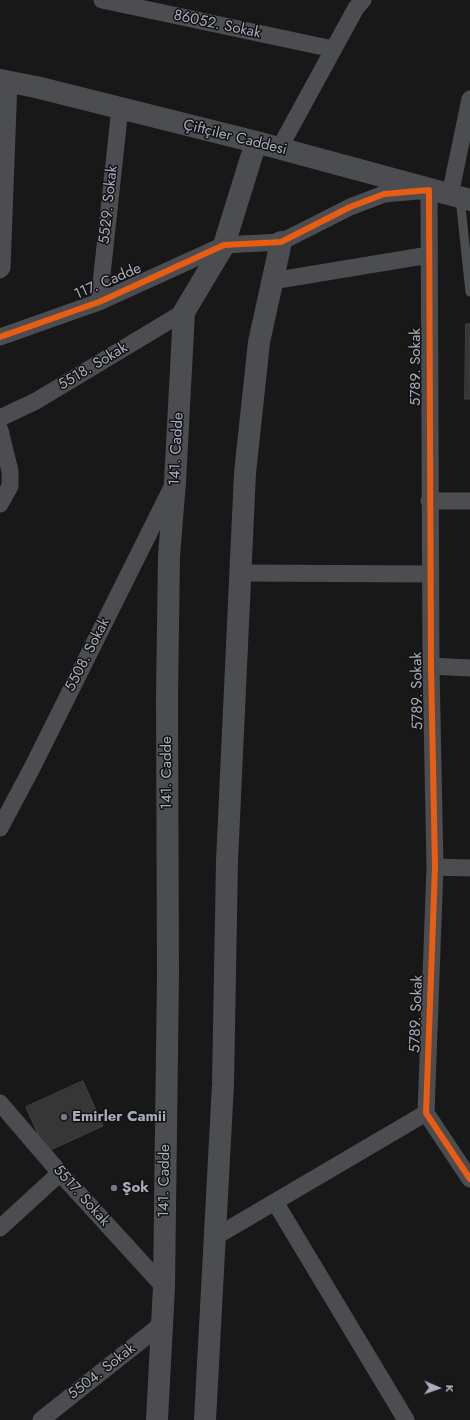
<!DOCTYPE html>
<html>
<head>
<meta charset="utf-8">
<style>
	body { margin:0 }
	#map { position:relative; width:470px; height:1420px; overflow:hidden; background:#181818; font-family:Jost,sans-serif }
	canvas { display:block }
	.north { position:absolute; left:418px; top:1368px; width:40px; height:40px; -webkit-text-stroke:3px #121214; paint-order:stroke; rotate:92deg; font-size:11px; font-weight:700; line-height:16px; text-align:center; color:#a8adba }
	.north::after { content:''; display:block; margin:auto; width:14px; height:18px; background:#a8adba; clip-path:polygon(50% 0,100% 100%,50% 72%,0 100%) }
</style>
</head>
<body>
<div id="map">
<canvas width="470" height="1420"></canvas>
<div class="north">K</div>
</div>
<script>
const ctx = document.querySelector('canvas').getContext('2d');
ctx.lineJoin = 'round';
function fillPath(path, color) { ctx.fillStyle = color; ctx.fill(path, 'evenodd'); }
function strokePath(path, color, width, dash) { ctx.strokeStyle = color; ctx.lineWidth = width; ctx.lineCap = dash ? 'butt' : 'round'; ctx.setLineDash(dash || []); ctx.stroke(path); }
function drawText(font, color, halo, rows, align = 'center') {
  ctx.font = font + ' Jost,sans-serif'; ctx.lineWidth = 3; ctx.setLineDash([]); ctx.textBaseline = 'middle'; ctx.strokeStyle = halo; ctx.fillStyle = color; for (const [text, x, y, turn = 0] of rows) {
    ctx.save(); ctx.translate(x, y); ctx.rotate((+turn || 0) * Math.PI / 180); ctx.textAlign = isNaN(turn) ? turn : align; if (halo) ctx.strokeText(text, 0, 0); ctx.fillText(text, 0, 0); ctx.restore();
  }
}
const building = new Path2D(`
	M466,324H470V399H465Z
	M83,1081L103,1126L46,1152L26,1107Z`);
fillPath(building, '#363637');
strokePath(building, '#404144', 1);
strokePath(new Path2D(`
	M460,198L470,292`), '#4c4d51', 9);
strokePath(new Path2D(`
	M102,0L333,49
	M279,149L356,8L363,0
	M450,195L470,99
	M0,270L2,268L9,81
	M272,281L429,255
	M99,302L120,108
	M0,337L99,302L224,245L281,242L350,207L384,194L429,190L431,666L435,867L426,1113L470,1179
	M0,418L36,401L184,312
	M0,430L10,471V486L0,504
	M429,501H470
	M240,573L430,574
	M431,666L470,668
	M0,828L33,766L172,487
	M435,867L470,868
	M0,1103L60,1173L164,1287
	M275,1202L406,1420
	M0,1228L60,1173
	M215,1237L426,1113
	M41,1420L162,1324`), '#4c4d51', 17);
strokePath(new Path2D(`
	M0,80L36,87L256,142L470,200
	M157,1420L164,1287L168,975L167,697L169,556L175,482L184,312L224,245L256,142
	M205,1420L223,1084L227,861L245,473L259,342L281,242`), '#4c4d51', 22);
strokePath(new Path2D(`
	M0,337L99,302L224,245L281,242L350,207L384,194L429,190L431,666L435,867L426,1113L470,1179`), '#e95d12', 6);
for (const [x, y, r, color] of [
	[64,1117,4,"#767981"],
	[114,1188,4,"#767981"]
]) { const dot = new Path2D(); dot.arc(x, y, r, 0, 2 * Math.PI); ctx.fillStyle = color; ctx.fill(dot); strokePath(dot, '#121214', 1.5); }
drawText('15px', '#a8adba', '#121214', [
	["86052. Sokak",217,25,12],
	["Çiftçiler Caddesi",235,138,14],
	["5529. Sokak",109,205,-84],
	["117. Cadde",108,282,-23],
	["5518. Sokak",93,367,-31],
	["5789. Sokak",416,367,-90],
	["141. Cadde",177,449,-87],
	["5508. Sokak",88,655,-63],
	["5789. Sokak",418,691,-91],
	["141. Cadde",167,773,-90],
	["5789. Sokak",417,1014,-88],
	["141. Cadde",165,1181,-89],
	["5517. Sokak",81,1196,48],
	["5504. Sokak",102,1372,-38]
]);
drawText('bold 15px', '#a8adba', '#121214', [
	["Emirler Camii",72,1117],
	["Şok",122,1188]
], 'left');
</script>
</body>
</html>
